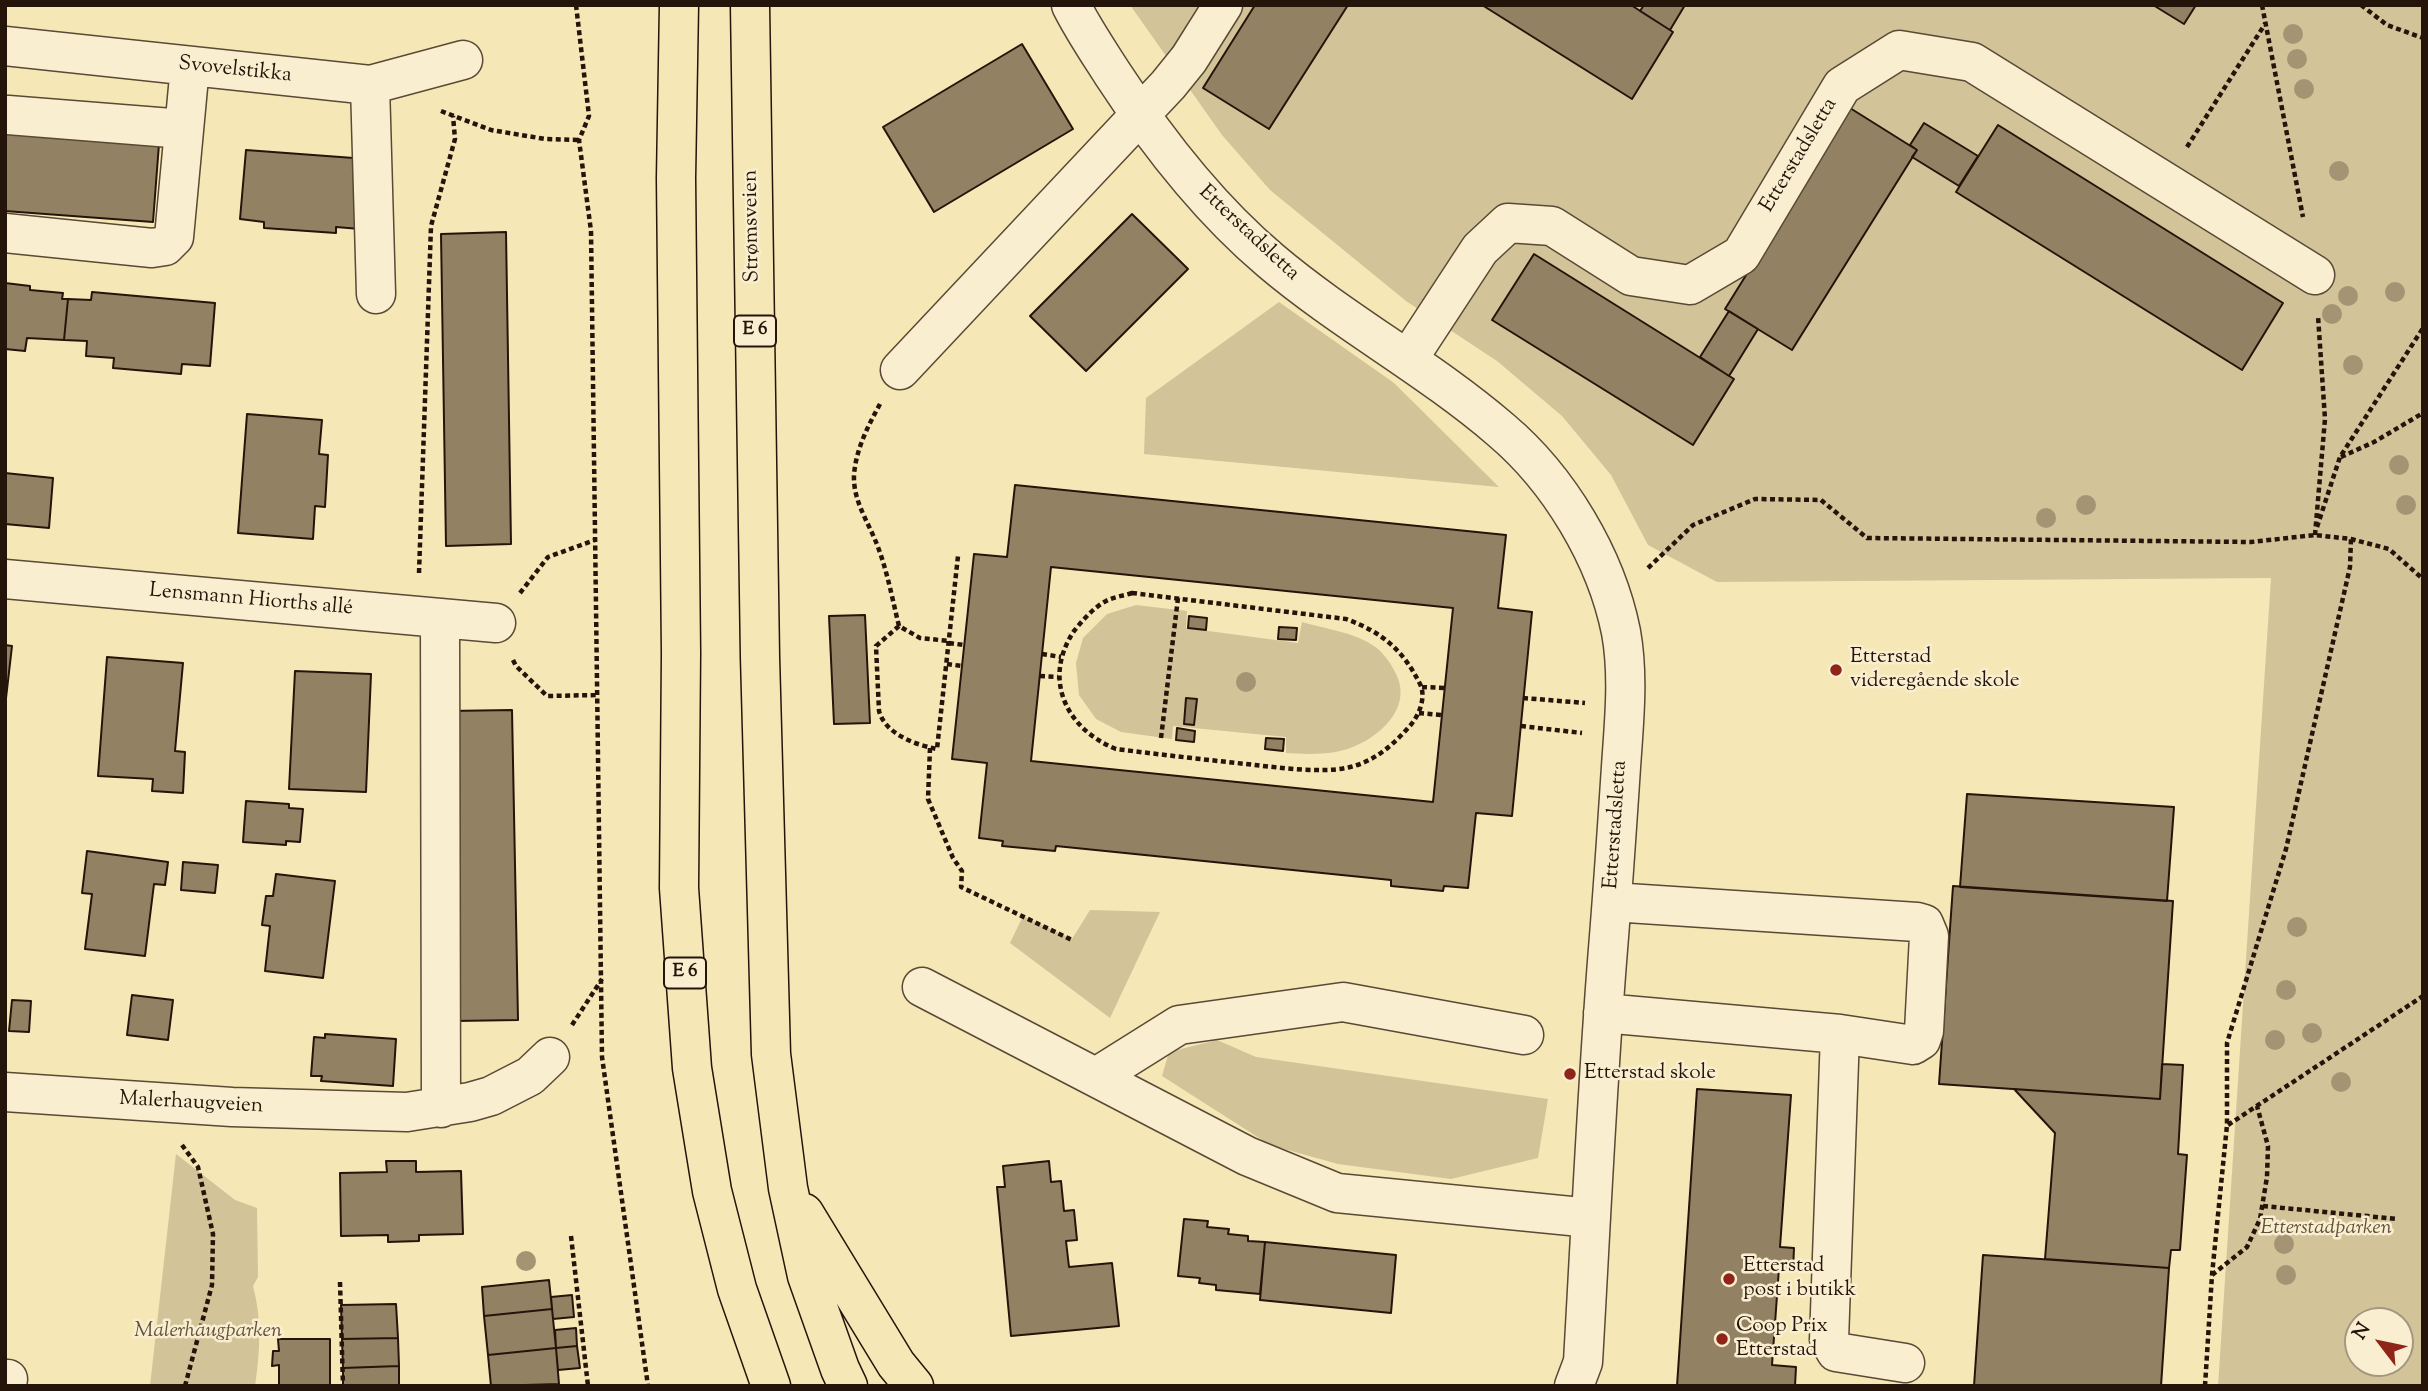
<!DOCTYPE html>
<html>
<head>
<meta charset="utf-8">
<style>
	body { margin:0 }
	#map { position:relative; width:2428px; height:1391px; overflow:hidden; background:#f6e7b6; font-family:"Sorts Mill Goudy",serif }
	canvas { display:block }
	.frame { position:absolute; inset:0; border:7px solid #25140a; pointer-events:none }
	.north { position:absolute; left:2344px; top:1307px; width:70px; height:70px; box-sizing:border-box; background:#f9efd0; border:2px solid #a49781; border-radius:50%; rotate:302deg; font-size:19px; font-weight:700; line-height:28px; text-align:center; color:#25140a }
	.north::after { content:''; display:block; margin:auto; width:24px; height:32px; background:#8f2418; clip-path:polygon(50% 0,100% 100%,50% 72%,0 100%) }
</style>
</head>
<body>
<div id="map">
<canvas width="2428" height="1391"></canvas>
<div class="frame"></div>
<div class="north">N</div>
</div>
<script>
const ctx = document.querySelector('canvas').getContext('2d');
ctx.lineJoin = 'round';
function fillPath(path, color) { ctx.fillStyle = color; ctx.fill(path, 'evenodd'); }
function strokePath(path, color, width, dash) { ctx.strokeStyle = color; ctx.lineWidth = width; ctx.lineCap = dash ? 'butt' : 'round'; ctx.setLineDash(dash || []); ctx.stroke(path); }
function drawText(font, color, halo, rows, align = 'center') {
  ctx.font = font + ' "Sorts Mill Goudy",serif'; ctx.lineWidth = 5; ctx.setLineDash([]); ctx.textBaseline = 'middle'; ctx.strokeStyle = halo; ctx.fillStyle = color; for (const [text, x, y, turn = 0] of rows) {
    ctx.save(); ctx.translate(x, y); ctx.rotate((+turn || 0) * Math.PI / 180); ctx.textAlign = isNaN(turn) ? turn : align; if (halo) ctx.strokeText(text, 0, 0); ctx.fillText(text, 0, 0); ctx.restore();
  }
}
fillPath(new Path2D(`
	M1130,5H2423V1386H2218L2271,578L1717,582L1648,545L1611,475L1562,416L1497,361L1406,301L1270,190L1222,135ZM2358,1321H2400V1363H2358Z
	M1279,302L1394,383L1499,487L1144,454L1146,398Z
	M1136,605L1187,611L1186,628L1298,643L1302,622C1325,629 1354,632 1374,646C1384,653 1392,665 1397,676C1413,712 1372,744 1340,751C1323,755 1302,754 1286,753V737L1173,726L1172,739L1121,732L1096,719L1079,695L1076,663L1083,638L1107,614Z
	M1090,910L1160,912L1110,1018L1010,943L1023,916L1072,939Z
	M1217,1040L1256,1057L1548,1099L1538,1158L1451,1179L1338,1164L1270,1145L1162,1076L1169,1052Z
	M176,1154L235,1200L257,1208L258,1277L253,1286C262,1320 260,1351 255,1386H150Z`), '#d2c399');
const building = new Path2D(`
	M1255,5H1348L1269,129L1203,88Z
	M1482,5H1631L1673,32L1632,99Z
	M1644,5H1685L1670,30L1640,11Z
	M2153,5H2196L2184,24Z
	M1022,44L1073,129L934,212L883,127Z
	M1850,108L1917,150L1792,350L1725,309Z
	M1924,123L1978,156L1959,186L1912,157L1917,150L1910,145Z
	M1998,125L2283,303L2242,370L1956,192Z
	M5,132L159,144L153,222L5,211Z
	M246,150L367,159L360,229L336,227V233L264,228V222L240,219Z
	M1132,214L1188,269L1086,371L1030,316Z
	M506,232L511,544L446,546L441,234Z
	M1534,254L1734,379L1693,445L1492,320Z
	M5,283L30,286V290L63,293L62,299H68L64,340L27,338L25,351L5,349Z
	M92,292L215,303L210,366L182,364L181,374L113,368L114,358L86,356L87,341L64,340L68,299L91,300Z
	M1729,311L1758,329L1729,376L1700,357Z
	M247,414L322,420L319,454L328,455L325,507L315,506L313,539L238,533Z
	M5,473L53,478L49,528L5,524Z
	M1015,485L1506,535L1498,608L1532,612L1512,816L1476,813L1468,888L1444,886L1443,891L1391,886V880L1056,846L1055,851L1002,846L1003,841L979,838L987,763L952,759L974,554L1007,557ZM1051,567L1453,608L1433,802L1031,761Z
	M865,615L870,723L834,724L829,616Z
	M1189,616L1207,618L1206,630L1188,628Z
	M1279,627L1297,628L1296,640L1278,639Z
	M5,645L12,646L5,707Z
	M107,657L183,663L175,751L185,752L183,793L152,791L153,779L98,776Z
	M295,671L371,674L366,792L289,789Z
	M1186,698L1197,699L1194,725L1184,724Z
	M512,710L518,1020L455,1021L448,711Z
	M1177,728L1195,731L1194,742L1176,740Z
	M1266,738L1284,739L1283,751L1265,749Z
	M1967,794L2174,807L2167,901L1960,887Z
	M246,801L289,804V808L303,809L300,842L286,841V845L243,842Z
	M87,851L168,862L165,885L154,884L145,956L85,949L92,894L82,893Z
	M183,862L218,865L215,893L181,890Z
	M276,874L335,881L323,978L265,971L270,926L262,925L266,896H273Z
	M1953,886L2173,901L2160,1099L1939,1084Z
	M132,995L173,1000L168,1040L127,1035Z
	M12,1000L31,1001L29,1032L9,1031Z
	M325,1034L396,1039L393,1086L321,1081L322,1076H311L314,1037L325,1038Z
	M2162,1064L2183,1065L2178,1154L2187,1155L2180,1250H2171L2169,1268L2045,1259L2055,1133L2014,1089L2160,1099Z
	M1697,1089L1791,1095L1780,1247L1794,1248L1793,1270L1779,1268L1772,1365L1796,1367L1795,1386H1677Z
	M386,1161H416V1172L461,1171L463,1234L419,1235V1241L388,1242V1235L341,1236L340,1173L387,1172Z
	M1049,1161L1051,1182L1061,1181L1064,1211L1074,1210L1077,1240L1066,1241L1069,1267L1112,1263L1119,1326L1011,1336L997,1187H1005L1003,1166Z
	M1184,1219L1208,1221L1207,1227L1229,1229L1228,1234L1248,1236V1241L1265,1242L1260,1294L1216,1290V1285L1199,1283L1200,1278L1178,1276Z
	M1265,1242L1396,1255L1391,1313L1260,1300Z
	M1983,1255L2169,1268L2161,1386H1974Z
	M549,1280L552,1309L484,1316L482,1287Z
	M572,1295L574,1317L553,1319L551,1297Z
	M396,1304L398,1338L342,1339L341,1305Z
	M552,1309L556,1348L488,1355L484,1316Z
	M576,1328L577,1346L556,1348L555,1330Z
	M398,1338L399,1366L343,1368L342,1339Z
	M278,1339H330V1386H279V1365L272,1366L273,1351H279Z
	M577,1346L580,1368L558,1370L556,1348Z
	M556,1348L559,1384L491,1386L488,1355Z
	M399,1366V1386H343V1368Z`);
fillPath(building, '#928263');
strokePath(building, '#25140a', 2);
const minor = new Path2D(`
	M1071,5C1083,29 1098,51 1112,73C1157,142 1208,208 1271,261C1343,322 1429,368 1501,430C1559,479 1606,557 1621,632C1629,676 1624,722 1621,767C1617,828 1613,888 1608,949C1597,1086 1591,1224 1583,1362L1574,1386
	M5,46L370,85L463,60
	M370,85L376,294
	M8,115L184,129
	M5,233L152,248L165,246L174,237L190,66
	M1408,359L1480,249L1508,223L1552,226L1631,276L1690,285L1741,255L1842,86L1899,50L1972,62L2315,275
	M900,370L1168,85L1189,59L1223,5
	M5,579L496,623
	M440,618L441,1108
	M922,987L1247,1156L1337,1193L1591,1218
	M1603,1013L1840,1034L1913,1045L1921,1040L1924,1031L1929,936L1924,924L1917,922L1612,902
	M1840,1034L1829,1340L1836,1352L1905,1363
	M1096,1077L1179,1025L1343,1002L1524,1035
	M5,1092L232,1107L407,1112L470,1102L491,1096L530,1076L550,1057
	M5,1379H8`);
const highway = new Path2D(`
	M679,5L676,178L681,653L679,888L692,1068L712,1191L737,1289L771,1386
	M750,5L760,657L771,1054L788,1188L807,1276L840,1369L848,1386
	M804,1213L896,1364L914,1386`);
strokePath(minor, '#594935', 41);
strokePath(highway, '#25140a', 41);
strokePath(new Path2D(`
	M576,5L589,116L579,140L591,231L602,1057L648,1386
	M2262,5L2303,217
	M2361,5L2387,25L2423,38
	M441,111L491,130L545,139L579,140
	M2187,147L2265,24
	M880,404C868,426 856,449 854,475C853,500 867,520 876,542C887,569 892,598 899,626L920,638L949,641
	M2341,457L2374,442L2423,413
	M2317,527L2340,457L2423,328
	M2315,535L2325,419L2318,316
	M1648,568L1693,525L1755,499L1821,500L1867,538L2251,542L2315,535L2351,539L2389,549L2423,579
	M419,573L431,226L455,139L453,116
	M520,593L548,557L595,540
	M1132,593L1346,619C1382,632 1403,650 1420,684C1427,698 1418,718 1408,728C1391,747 1372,763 1346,768C1321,773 1282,768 1255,765C1209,760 1163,755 1116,749C1066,729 1042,679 1074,631C1083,620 1093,608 1106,601C1113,597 1123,596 1132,593Z
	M899,626L876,646L879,711C885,734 916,745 937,749L958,556
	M949,643L964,645
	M1042,654L1061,657
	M513,660L516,666L547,696L597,695
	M947,664L962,666
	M1040,676L1058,677
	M1422,687L1445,688
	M1523,698L1585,703
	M1419,713L1442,715
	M1521,726L1582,733
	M1161,738L1178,598
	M930,748L928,799L953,858L962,871L961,887L1072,940
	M572,1025L602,979
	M2228,1125L2423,996
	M182,1145L198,1167L213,1234L212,1285L185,1386
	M2263,1206L2397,1219
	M571,1236L588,1386
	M2212,1275L2247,1247L2260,1219L2267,1177L2268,1146L2257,1106
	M340,1282L343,1386
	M2205,1386L2212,1275L2227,1125V1043L2286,849L2350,567L2351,539`), '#25140a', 4.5, [5, 3.5]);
strokePath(minor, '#f9efd0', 38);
strokePath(highway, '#f6e7b6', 38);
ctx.fillStyle = '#a59473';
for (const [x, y] of [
	[2293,34],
	[2297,59],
	[2304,89],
	[2339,171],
	[2395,292],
	[2348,296],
	[2332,314],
	[2353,365],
	[2399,465],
	[2086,505],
	[2406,505],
	[2046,518],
	[1246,682],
	[2297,927],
	[2286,990],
	[2312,1033],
	[2275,1040],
	[2341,1082],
	[2284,1244],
	[526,1261],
	[2286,1275]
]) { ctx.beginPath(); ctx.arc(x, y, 10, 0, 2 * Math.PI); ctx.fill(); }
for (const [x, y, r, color] of [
	[1836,670,7,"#8f2418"],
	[1570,1074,7,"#8f2418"],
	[1729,1279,7,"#8f2418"],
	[1722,1339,7,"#8f2418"]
]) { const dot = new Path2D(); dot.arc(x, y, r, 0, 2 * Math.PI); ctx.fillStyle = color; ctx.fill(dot); strokePath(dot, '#f9efd0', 2.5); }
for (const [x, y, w] of [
	[755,331,42],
	[685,973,42]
]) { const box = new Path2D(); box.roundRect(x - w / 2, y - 15.5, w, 31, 5); ctx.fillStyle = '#f9efd0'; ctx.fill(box); strokePath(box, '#25140a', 2); }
drawText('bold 19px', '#25140a', null, [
	["E 6",755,331],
	["E 6",685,973]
]);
drawText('21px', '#25140a', '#f9efd0', [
	["Svovelstikka",235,71,6],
	["Etterstadsletta",1800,156,-59],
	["Strømsveien",753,226,-91],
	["Etterstadsletta",1248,234,43],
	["Lensmann Hiorths allé",251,601,5],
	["Etterstadsletta",1617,825,-86],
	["Malerhaugveien",191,1104,3]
]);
drawText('21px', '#25140a', '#f9efd0', [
	["Etterstad",1850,658],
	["videregående skole",1850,682],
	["Etterstad skole",1584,1074],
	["Etterstad",1743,1267],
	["post i butikk",1743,1291],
	["Coop Prix",1736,1327],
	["Etterstad",1736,1351]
], 'left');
drawText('italic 21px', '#62513c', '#f9efd0', [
	["Etterstadparken",2326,1229],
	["Malerhaugparken",208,1332]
]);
</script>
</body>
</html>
